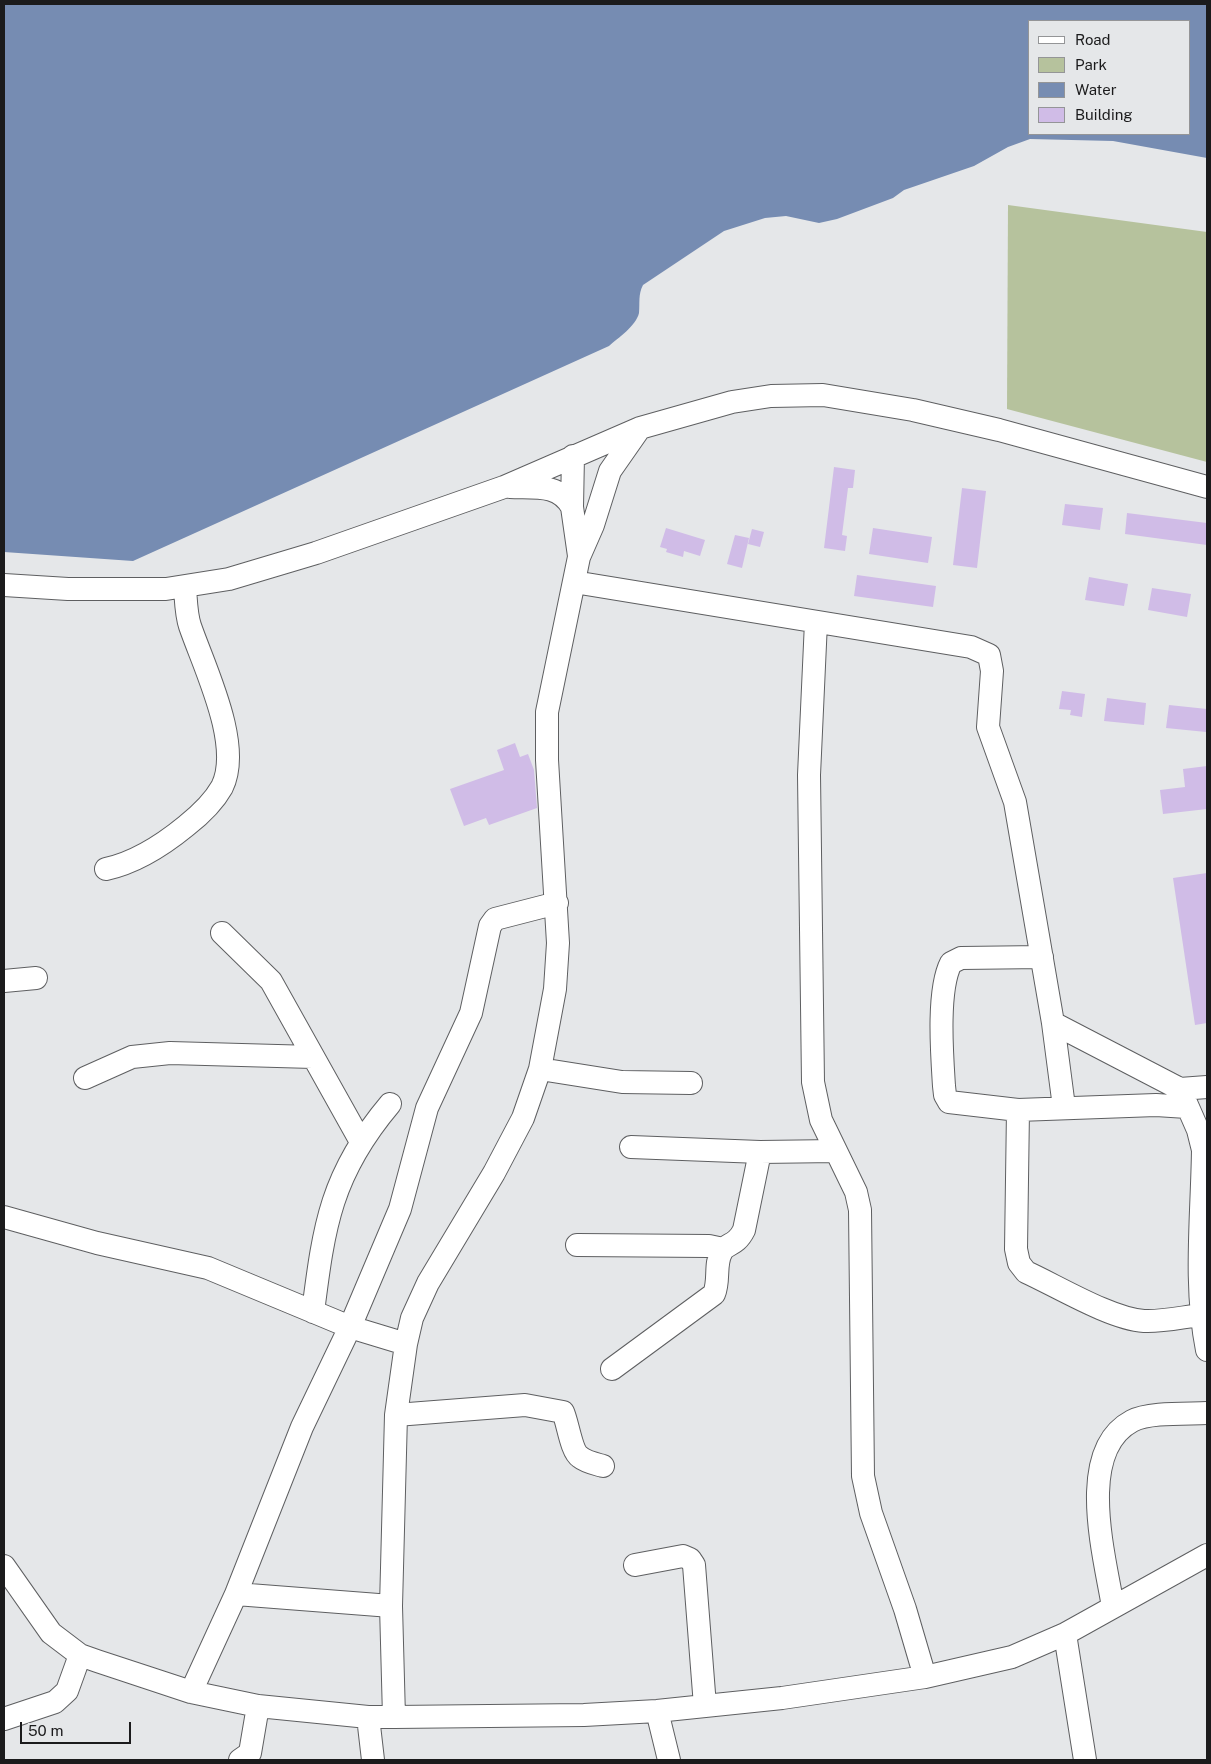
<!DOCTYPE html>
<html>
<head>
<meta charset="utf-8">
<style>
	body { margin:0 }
	#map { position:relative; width:1211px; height:1764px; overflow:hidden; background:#e5e7e9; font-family:"Public Sans",sans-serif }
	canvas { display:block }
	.frame { position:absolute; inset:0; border:5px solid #1b1b1c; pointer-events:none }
	.legend { position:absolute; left:1028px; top:20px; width:162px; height:115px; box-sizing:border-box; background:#e5e7e9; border:1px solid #949597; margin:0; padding:6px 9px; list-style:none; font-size:15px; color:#1b1b1c }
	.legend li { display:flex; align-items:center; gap:10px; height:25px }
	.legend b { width:25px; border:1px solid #949597 }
	.scale { position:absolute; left:20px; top:1722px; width:111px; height:22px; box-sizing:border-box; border:2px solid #1b1b1c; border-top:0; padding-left:6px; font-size:15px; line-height:18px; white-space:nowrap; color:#1b1b1c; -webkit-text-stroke:4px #e5e7e9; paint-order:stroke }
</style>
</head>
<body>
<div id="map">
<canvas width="1211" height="1764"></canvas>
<div class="frame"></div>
<ul class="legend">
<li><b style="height:6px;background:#fff"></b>Road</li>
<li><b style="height:14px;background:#b6c29d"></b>Park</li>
<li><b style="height:14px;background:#768cb2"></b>Water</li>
<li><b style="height:14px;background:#d0bce7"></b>Building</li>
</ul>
<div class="scale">50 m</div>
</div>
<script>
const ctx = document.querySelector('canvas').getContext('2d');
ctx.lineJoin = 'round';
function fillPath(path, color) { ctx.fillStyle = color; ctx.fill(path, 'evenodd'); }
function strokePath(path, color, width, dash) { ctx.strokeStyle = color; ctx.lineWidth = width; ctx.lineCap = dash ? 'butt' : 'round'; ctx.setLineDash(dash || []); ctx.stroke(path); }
fillPath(new Path2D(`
	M1008,205L1207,232V462L1007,409Z`), '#b6c29d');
fillPath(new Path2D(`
	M4,4H1207V158L1113,141L1030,139L1008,147L974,166L904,190L893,198L837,219L819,223L786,216L765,218L724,231L643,285C638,295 640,302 639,313C636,326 618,338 609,346L133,561L4,552ZM1030,21H1190V134H1030Z`), '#768cb2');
fillPath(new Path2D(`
	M834,467L855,470L853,488H848L842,535L847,536L845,551L824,548Z
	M962,488L986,491L977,568L953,565Z
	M1065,504L1103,508L1100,530L1062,525Z
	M1127,513L1207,523V545L1125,534Z
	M666,528L705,540L700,556L684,551L683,557L666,552L667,549L660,547Z
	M873,528L932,537L928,563L869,554Z
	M752,529L764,532L760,547L748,544Z
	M735,535L749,538L742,568L727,564Z
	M857,575L936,586L933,607L854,596Z
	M1089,577L1128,584L1124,606L1085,600Z
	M1152,588L1191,594L1187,617L1148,610Z
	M1062,691L1085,694L1082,717L1070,715L1071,710L1059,709Z
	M1107,698L1146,703L1144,725L1104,721Z
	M1169,705L1207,709L1206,732L1166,728Z
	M515,743L520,757L528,754L534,770L537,808L489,825L486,818L464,826L450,789L504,770L497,750Z
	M1207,766V809L1163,814L1160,790L1185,787L1183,769Z
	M1207,873V1023L1195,1025L1173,878Z`), '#d0bce7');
const minor = new Path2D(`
	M573,456L572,507L579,556
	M510,487C534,488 559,483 572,507
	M574,582L971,647L989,655L992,671L988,727L1015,802L1053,1023L1064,1107
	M4,585L68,589H166L229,579L316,553L504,487L640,428L732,402L771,396L823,395L913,410L999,430L1207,487
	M816,622L809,775L813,1082L821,1120L856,1192L860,1210L863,1476L871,1513L905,1609L925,1677
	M106,869C134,863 164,844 186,826C200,815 213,803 222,787C243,745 204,667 190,626C186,614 186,600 185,588
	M222,933L271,981L361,1142
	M1042,957L961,958L951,963C937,990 942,1055 944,1086L945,1095L949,1102L1018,1110L1156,1105L1187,1107
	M4,981L36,978
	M1053,1023L1180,1089L1207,1087
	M540,1069L622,1082L691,1083
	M85,1078L132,1057L170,1053L313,1057
	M1180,1089L1198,1130L1203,1150C1202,1217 1194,1285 1207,1350
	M1018,1110L1016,1249L1019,1263L1026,1272C1057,1286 1111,1319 1144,1321C1162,1322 1183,1317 1201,1315
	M631,1147L760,1152L836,1151
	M4,1217L97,1243L208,1268L350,1327L400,1209L427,1108L471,1013L490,926L495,919L557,903
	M577,1245L709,1246L723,1249
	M313,1312C324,1225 331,1174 390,1104
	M612,1369L714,1294C720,1280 714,1264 722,1251C727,1243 736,1246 744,1230L760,1152
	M396,1415L525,1405L563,1412C568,1423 571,1451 580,1457C586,1462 596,1464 603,1466
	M635,1565L683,1556L690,1559L694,1565L705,1706
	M4,1566L51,1633L80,1655L97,1661L191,1692L258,1706L368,1717H394L391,1606L396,1415L406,1344L412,1318L428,1283L494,1173L523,1118L540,1069L555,989L558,943L547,760V712L579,557L593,525L610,471L640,428
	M236,1594L302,1427L350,1327L406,1344
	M1113,1607C1105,1557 1075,1451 1132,1421C1149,1412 1187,1414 1207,1413
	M1065,1634L1085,1760
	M191,1692L236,1594L391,1606
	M657,1711L669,1760
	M368,1717L373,1760
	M394,1717L584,1715L657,1711L782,1698L925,1677L1012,1657L1065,1634L1207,1555
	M4,1719L55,1702L67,1691L80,1655
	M240,1760L250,1753L258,1706`);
strokePath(minor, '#5e5f61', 24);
strokePath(minor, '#fff', 22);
</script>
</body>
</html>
